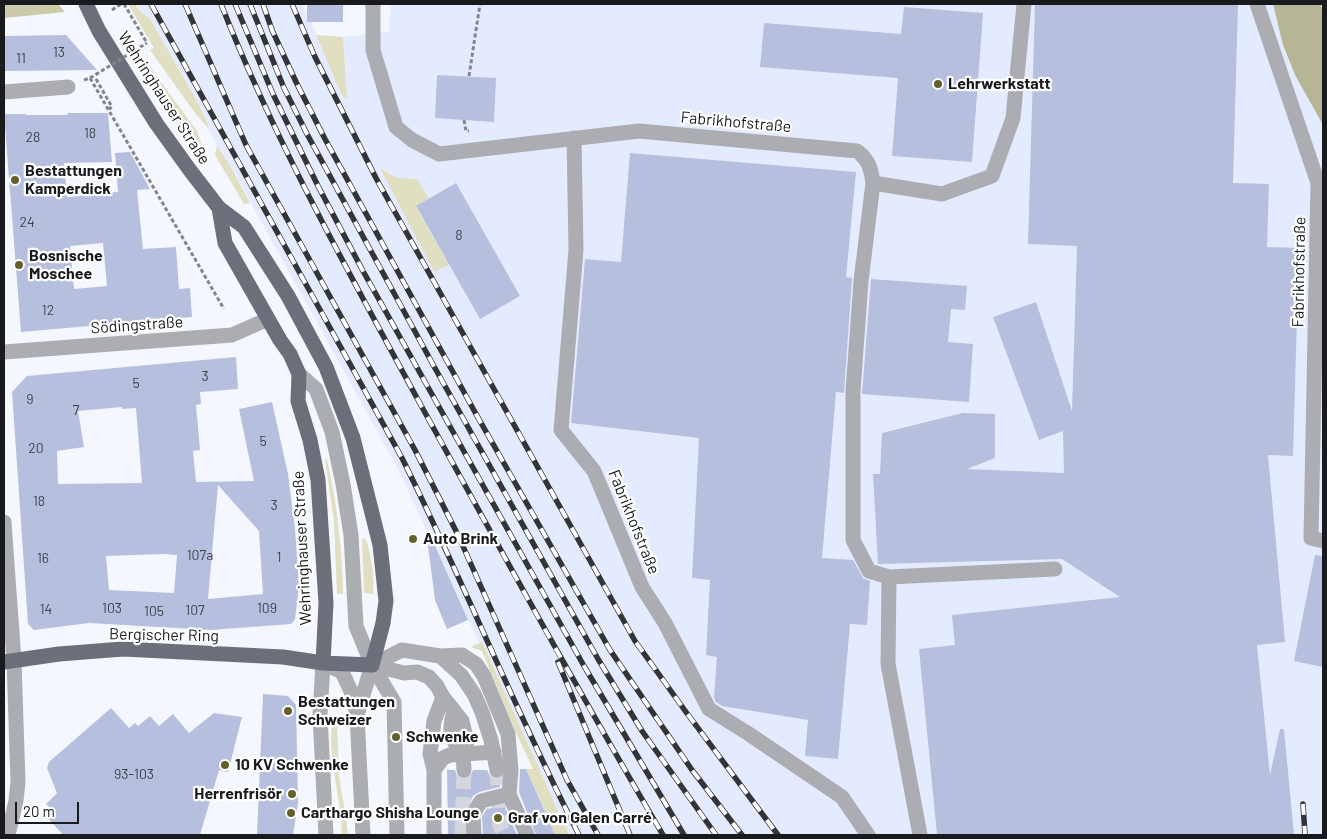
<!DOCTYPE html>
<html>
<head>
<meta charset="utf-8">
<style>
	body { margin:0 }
	#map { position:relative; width:1327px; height:839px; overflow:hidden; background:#f4f7fe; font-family:Barlow,sans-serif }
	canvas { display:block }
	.frame { position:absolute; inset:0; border:5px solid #181a1e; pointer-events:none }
	.scale { position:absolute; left:15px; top:802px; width:64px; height:22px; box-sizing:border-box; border:2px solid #181a1e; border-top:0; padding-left:6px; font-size:15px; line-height:18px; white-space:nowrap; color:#181a1e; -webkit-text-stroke:4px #fff; paint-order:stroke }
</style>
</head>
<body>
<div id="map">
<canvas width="1327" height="839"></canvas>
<div class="frame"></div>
<div class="scale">20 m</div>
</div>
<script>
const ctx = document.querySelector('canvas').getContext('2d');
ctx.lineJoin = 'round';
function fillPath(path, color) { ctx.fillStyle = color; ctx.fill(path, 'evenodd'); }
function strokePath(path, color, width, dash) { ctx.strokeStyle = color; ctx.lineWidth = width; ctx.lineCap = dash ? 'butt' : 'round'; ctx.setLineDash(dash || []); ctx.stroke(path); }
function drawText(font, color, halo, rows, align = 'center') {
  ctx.font = font + ' Barlow,sans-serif'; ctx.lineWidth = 4.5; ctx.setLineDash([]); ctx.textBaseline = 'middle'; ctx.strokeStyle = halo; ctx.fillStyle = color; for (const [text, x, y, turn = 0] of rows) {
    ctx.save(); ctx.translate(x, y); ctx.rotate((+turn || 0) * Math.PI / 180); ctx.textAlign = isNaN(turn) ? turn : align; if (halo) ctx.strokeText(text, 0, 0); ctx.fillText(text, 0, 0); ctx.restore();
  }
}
fillPath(new Path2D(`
	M135,4H303L307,21L311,22L342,96L347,99L343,37L389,32L391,4H1273L1283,45L1295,75L1323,125V835H569L482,643H479L398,469L228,162L217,146L182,77L150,19L139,10ZM381,169L397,178L416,206L449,265Z`), '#e5ebff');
fillPath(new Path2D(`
	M128,4H135L139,10L150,19L199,105L210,130L195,113L150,50L154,48Z
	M316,35L343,37L347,99L342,96Z
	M133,44L197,131L201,142L198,149L134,60L128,47Z
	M217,146L228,162L250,203L244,204L215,155Z
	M380,168L397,178L417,179L429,199L416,207L449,265L434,272Z
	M325,459H327C337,504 342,548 343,594H337L334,521Z
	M363,538L366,540C371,553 375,580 373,594L364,593L362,540Z
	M482,642L569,835H555L526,769H533L516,733L482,651L471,647Z
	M332,722H337L339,777L345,811L348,835H342C341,797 328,760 332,722Z`), '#e0dfc2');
fillPath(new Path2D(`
	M4,4H58L65,12L4,18Z`), '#cbcaa9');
fillPath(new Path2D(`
	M1273,4H1321L1323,16V125L1295,75L1283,45Z`), '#b6b595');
fillPath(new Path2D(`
	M307,4H343V22H307Z
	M1035,4H1238L1233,183L1269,184L1267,247L1299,248L1293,456L1268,455L1285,642L1257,645L1270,775L1280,729H1284L1294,835H937L919,649L955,645L952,615L1120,597L1062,559L878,564L873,474H880L882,433L963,413L995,414V458L967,469L1064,473L1063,431L1039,440L993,317L1036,302L1072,411L1077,246L1028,244Z
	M904,7L983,13L972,162L892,156L898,78L760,67L764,23L901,34Z
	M66,35L97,70L4,71V36Z
	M437,75L496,78L494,122L435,118Z
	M67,113H108L112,162L64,163L67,197L118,192L115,153L130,152L150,189L137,190L143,249L176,247L179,289L190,288L192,317L21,332L4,114H26V115H68ZM103,243L107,286L74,289L70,246Z
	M630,153L856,172L846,277L852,278L844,393L836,392L822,558L853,560L863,578L870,581L867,625L850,624L838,759L805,756L808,720L722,706L716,702L714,698L717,657L706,655L710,580L692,578L699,438L571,423L585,259L621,262Z
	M456,183L520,296L480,319L416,206Z
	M871,279L967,286L965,310L951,309L948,342L973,344L969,402L862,394Z
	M236,357L238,389L200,392L201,404L196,405L200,450L193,451L196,482L254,481L239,409L272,402L288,474L295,529L299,586L295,619L291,624L211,630L89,623L34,630L28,624L12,392L27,376ZM122,407V409L136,408L142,483L58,484L57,451L84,447L78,411ZM218,485L259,531L263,594L208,599ZM163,554L177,555L174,593L109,590L106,556Z
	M431,537L468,620L447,629L435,600L427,538Z
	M1315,555L1323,556V667L1294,661Z
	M263,694L288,696L296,705L298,803L293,835H257Z
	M111,708L129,728L135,723L138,726L150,716L159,726L173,714L189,733L214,713L242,717L228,772L219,770L200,835H63L48,818L55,812L46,804L57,793L47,768L49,762Z
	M520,769H526L555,835H536L519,792Z
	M447,770H455L457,776L464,779L470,777L473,770H487L490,776L494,779L501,778L500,787L479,792L473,796L464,814L465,835H448Z
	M504,805L517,835H483L482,816L487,809Z`), '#b6bfdd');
strokePath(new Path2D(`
	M497,770L500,826L505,835
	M462,835L464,770`), '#d3d6dc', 15, [15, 8]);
strokePath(new Path2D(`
	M124,4L147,43
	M112,10L121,4
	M469,76L480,4
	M96,79L112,107L109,109
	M84,80L90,78L224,309
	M464,120L466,131H469`), '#83858a', 3, [4, 2.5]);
strokePath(new Path2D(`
	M373,4V50L396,127L412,140L439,154L639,131L857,151C869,160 871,169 873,183L942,194L992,176L1013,118L1024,4
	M1257,4L1318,183L1311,538L1323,541
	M4,92L68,87
	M574,138L576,250L561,430L594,471L642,587L665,623L709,709L749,734L842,797L868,835
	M873,183L861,281L853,391V540L869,571L889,577L888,664L920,835
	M4,352L232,335L268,319
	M299,374L316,389L332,432L343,484L351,535L356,626L372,665L394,702L397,835
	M4,522L14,661L18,782L16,801L8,835
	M889,577L1055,569
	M440,656L462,655L476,664L484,676L508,734L511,770L509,794L527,835
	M372,665L402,650L440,656L461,675L474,694L482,712L491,740L497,770
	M372,665L404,673L417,672L429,677L437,686L443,697L462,721L467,741L463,755L464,770
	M454,711C448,732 450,738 463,755
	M434,770L443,758L450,755L494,752
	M326,835L320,715L323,663L342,672L351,691L357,715
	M363,835L357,715L372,665
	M434,835V770L430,754L434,721L443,697
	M474,835L473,814L481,801L509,794`), '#abadb2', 15);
strokePath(new Path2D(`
	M219,208L225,243L280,340L290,354L299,374L298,401L310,440L318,480L326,603L323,663
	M4,662L59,654L123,649L283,657L323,663L372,665L383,623L386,601L380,545L353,438L326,367L288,296L244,227L219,208L189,169L156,123L99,31L86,4`), '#6c6f79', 15);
const rail = new Path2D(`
	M151,4L402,458C464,583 516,712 579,835
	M185,4L246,145L415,450L458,535L567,780L598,835
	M221,4C275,141 347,269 417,398C497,544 578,691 663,835
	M235,4L273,94L318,186L363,271L584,666L684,835
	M250,4L284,88L307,134L436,370L598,659L642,731L716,835
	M263,4L272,30L297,84L325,139L476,414L610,650L692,770L742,835
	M292,4L315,57L377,180L635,641L686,712L778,835
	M558,662L630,835
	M1303,804L1305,835`);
strokePath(rail, '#323438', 5.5);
strokePath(rail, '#fff', 4, [11]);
strokePath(new Path2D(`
	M90,78L147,43`), '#83858a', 3, [4, 2.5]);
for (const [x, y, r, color] of [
	[938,84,5,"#64602c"],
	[15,180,5,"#64602c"],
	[19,265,5,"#64602c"],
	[413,539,5,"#64602c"],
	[288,711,5,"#64602c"],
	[396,737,5,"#64602c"],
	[225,765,5,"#64602c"],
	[292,794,5,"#64602c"],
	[291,813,5,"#64602c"],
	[498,818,5,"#64602c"]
]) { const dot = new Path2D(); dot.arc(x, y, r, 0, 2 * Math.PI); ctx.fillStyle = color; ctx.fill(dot); strokePath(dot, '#fff', 2); }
drawText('14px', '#40434e', null, [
	["13",59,52],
	["11",21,58],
	["18",90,133],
	["28",33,137],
	["24",27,222],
	["8",459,235],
	["12",48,310],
	["3",205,376],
	["5",136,383],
	["9",30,399],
	["7",76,410],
	["5",263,441],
	["20",36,448],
	["18",39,501],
	["3",274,505],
	["107a",200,555],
	["1",279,557],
	["16",43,558],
	["103",112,608],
	["109",267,608],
	["14",46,609],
	["107",195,610],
	["105",154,611],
	["93-103",134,774]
]);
drawText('bold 16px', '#181a1e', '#fff', [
	["Lehrwerkstatt",948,84],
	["Bestattungen",25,171],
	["Kamperdick",25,189],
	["Bosnische",29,256],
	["Moschee",29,274],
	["Auto Brink",423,539],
	["Bestattungen",298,702],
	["Schweizer",298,720],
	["Schwenke",406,737],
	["10 KV Schwenke",235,765],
	["Herrenfrisör",282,794,"right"],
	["Carthargo Shisha Lounge",301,813],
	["Graf von Galen Carré",508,818]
], 'left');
drawText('16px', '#181a1e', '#fff', [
	["Wehringhauser Straße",164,98,57],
	["Fabrikhofstraße",736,122,5],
	["Fabrikhofstraße",1299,272,-89],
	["Södingstraße",137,325,-4],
	["Fabrikhofstraße",634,522,68],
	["Wehringhauser Straße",302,548,-93],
	["Bergischer Ring",164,635,1]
]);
</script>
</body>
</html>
